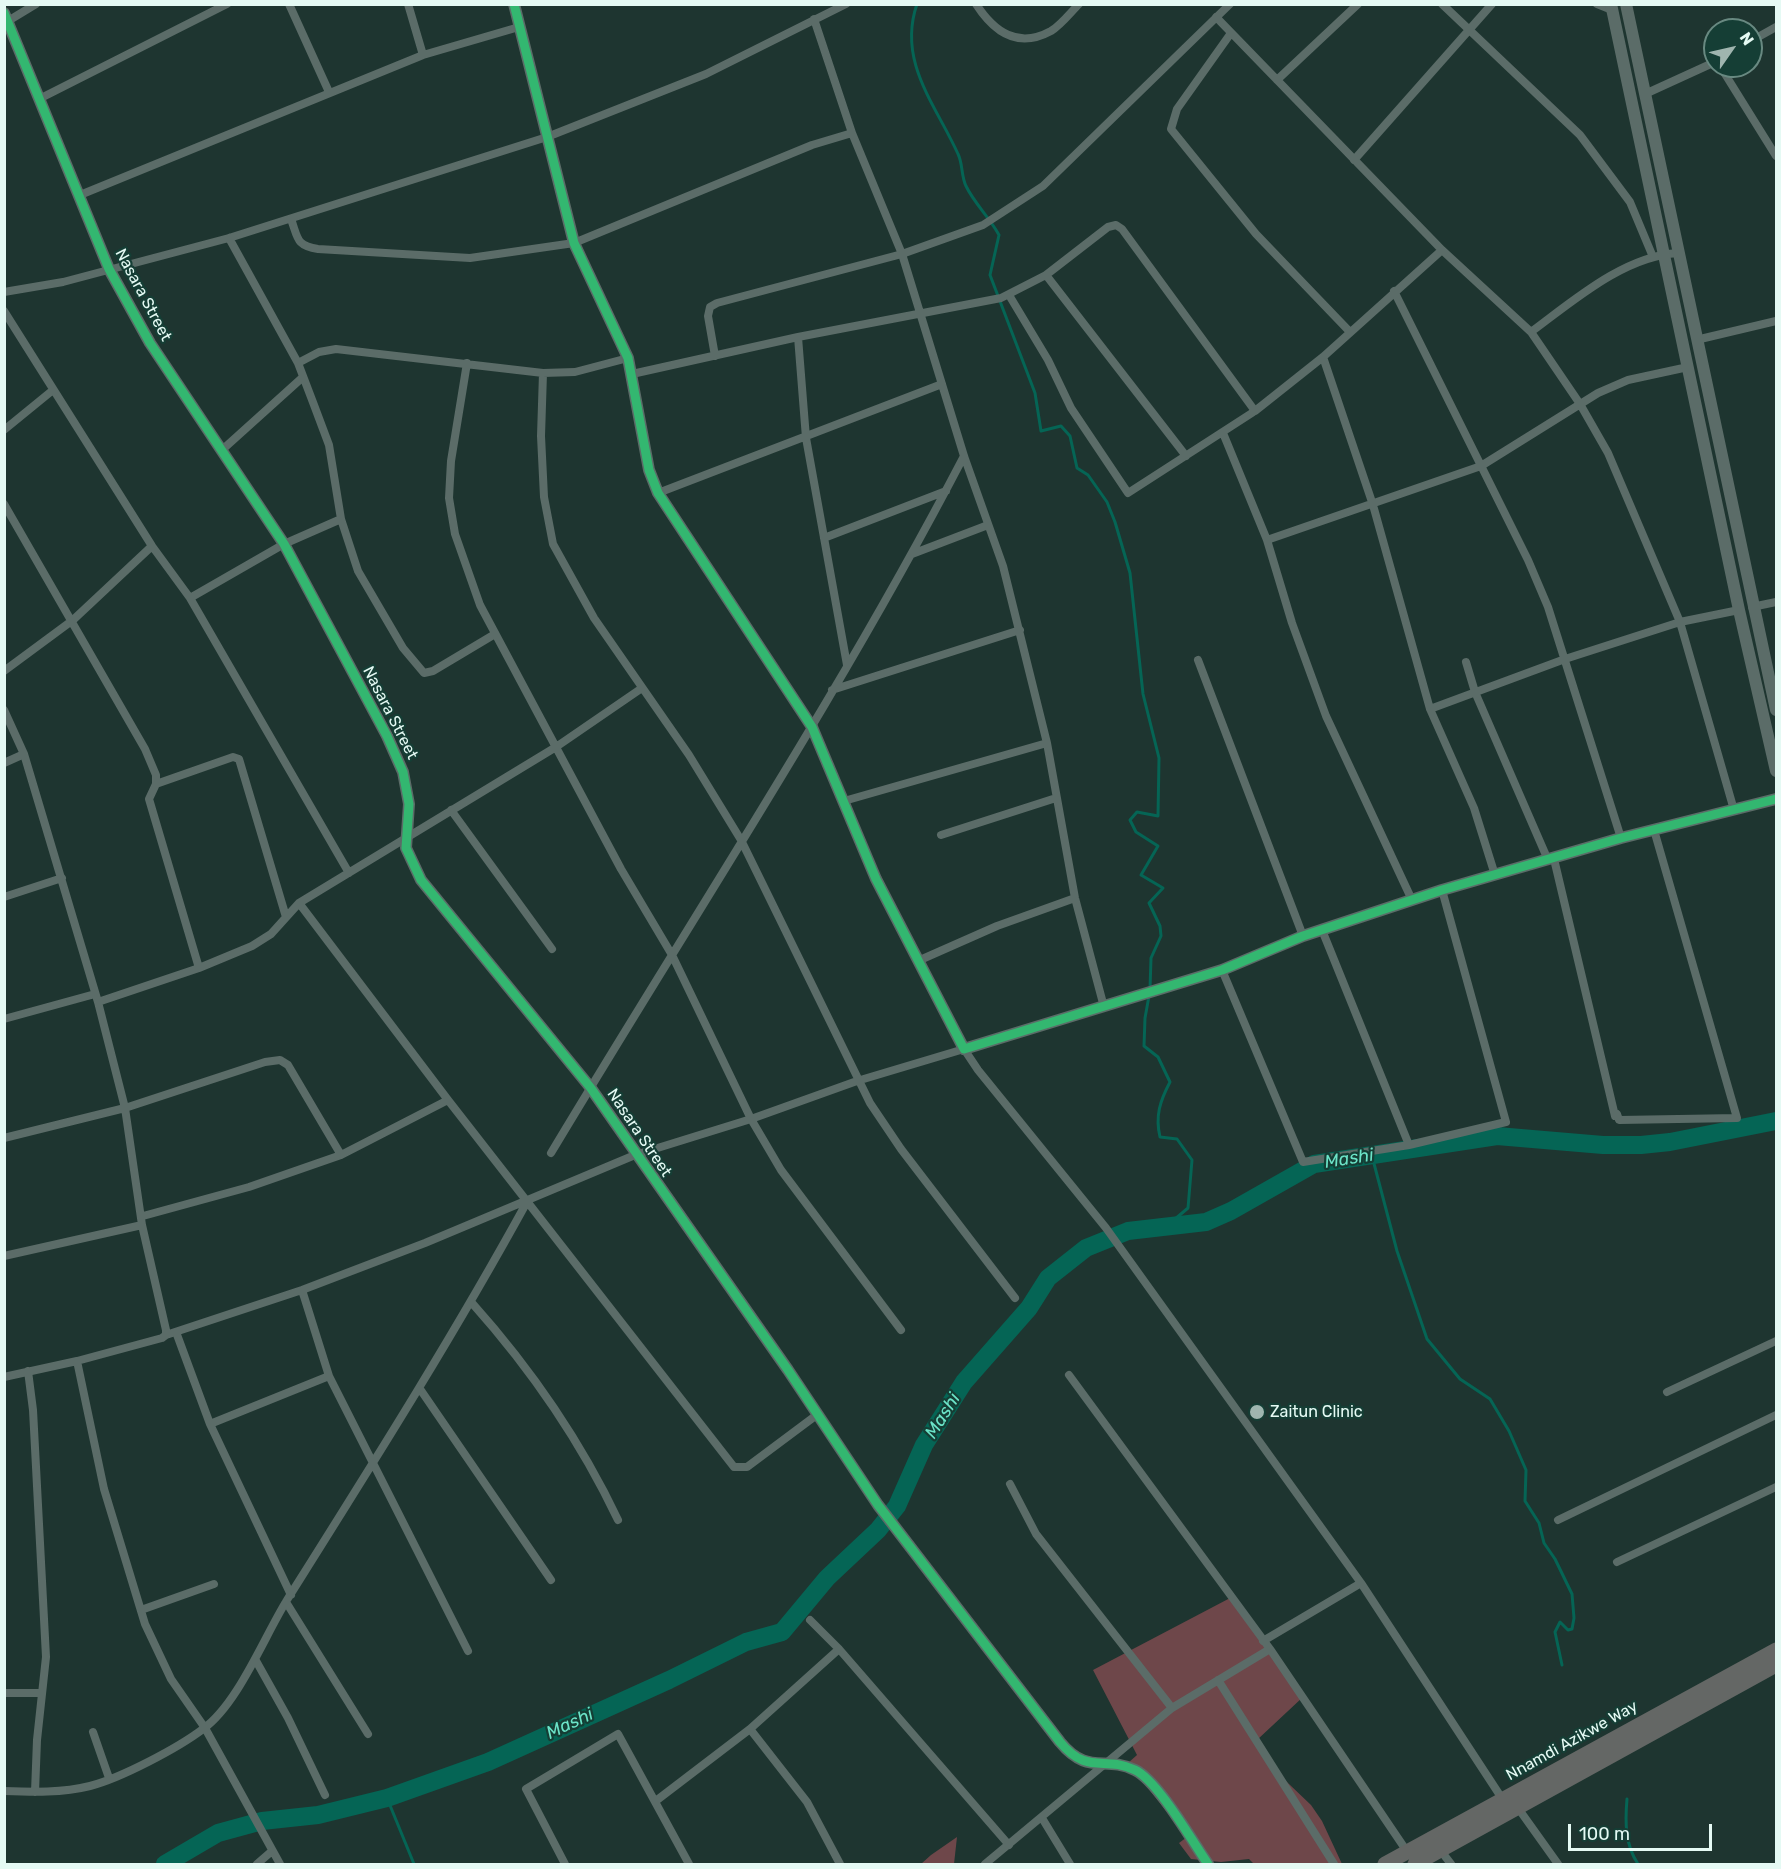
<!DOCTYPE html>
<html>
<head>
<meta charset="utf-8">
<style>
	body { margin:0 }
	#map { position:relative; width:1781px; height:1869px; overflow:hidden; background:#1e3530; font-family:Rubik,sans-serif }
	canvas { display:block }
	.frame { position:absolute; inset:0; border:6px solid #e5faf4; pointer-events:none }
	.north { position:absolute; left:1703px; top:18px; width:60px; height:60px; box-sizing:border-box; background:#153e35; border:2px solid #688981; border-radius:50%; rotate:56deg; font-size:16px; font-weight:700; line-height:24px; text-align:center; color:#e5faf4 }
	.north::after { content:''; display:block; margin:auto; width:21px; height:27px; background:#9fb5af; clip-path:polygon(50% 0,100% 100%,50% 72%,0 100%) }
	.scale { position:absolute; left:1568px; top:1824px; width:144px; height:27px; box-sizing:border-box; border:3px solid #e5faf4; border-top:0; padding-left:8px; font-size:18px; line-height:21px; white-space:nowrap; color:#e5faf4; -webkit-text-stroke:4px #153e35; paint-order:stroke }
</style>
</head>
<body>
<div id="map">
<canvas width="1781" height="1869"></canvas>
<div class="frame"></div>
<div class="north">N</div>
<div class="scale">100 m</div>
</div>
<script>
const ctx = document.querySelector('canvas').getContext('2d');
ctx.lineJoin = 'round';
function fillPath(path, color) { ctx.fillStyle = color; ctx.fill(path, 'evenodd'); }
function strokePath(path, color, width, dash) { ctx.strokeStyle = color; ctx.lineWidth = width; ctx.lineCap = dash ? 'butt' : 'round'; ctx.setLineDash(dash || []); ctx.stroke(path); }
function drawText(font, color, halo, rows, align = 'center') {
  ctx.font = font + ' Rubik,sans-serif'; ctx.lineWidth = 4.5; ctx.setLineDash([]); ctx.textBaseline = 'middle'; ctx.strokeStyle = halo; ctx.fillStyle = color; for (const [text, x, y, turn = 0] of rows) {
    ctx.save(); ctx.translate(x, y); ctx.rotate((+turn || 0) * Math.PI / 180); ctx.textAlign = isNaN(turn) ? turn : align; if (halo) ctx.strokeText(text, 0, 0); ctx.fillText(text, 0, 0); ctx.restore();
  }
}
fillPath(new Path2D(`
	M1232,1597L1303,1697L1257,1740L1268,1764L1311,1805L1322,1821L1342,1864H1254L1249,1859L1221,1862L1191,1859L1179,1843L1187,1837L1128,1763L1137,1755L1093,1670Z
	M957,1837L954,1864H921L931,1855Z`), '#6e474a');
strokePath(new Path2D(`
	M917,4C897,62 936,105 958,154C963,164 961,176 966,186C974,203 990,218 999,235L990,275L1035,393L1041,431L1061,426L1070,436L1077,468L1088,475L1107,502L1115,522L1130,573L1143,694L1159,758L1158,816L1137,812L1130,820L1136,832L1158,846L1141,875L1163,888L1149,903L1160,926L1161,936L1151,958L1150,989
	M1149,996L1145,1018L1144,1046L1158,1057L1170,1082C1160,1101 1155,1116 1160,1137L1177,1139L1192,1160L1188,1208L1168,1225
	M1372,1156L1397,1251L1427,1339L1460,1379L1490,1399L1509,1431L1526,1470L1525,1501L1539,1523L1544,1543L1555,1559L1572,1594L1574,1618L1572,1629L1568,1630L1560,1622L1555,1632L1562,1665
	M387,1798L414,1864
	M1627,1799C1625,1822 1625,1845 1638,1864`), '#056555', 3);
strokePath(new Path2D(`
	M165,1864L218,1833L262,1821L318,1815L387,1798L488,1762L669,1680L746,1642L782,1632L827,1578L878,1530L897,1506L924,1445L964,1382L1029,1308L1048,1278L1086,1248L1128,1231L1206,1222L1231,1211L1314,1164L1497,1136L1603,1145H1641L1670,1142L1776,1121`), '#056555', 18);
strokePath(new Path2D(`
	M289,4L329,92
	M408,4L423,55
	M976,4C994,32 1018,49 1051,31C1061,25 1070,13 1079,4
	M1442,4L1580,135L1630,202L1653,257
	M1597,4L1612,10
	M1216,17L1442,250L1531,332L1580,404L1608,453L1680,622L1734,810
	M814,19L852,133L902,254L964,456L1003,566L1047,743L1075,898L1104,1007
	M8,21L36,4
	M1231,33L1177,109L1171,129L1256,234L1350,332
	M1751,41L1776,27
	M1720,66L1776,156
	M1277,80L1358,4
	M1645,94L1715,62
	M39,99L227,4
	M1354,160L1492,4
	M80,195L423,55L519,27
	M291,219C298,238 296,246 318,249L470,258L574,243L812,145L852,133
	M229,238L298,363L314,405L329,445L341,519L358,571L403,648L424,673L433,671L495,634
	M1046,275L1186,456
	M1394,291L1528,560L1548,607L1621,838
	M4,292L63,282L229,238L547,137L706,74L846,4
	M1009,295L1048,360L1071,408L1128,493L1255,411L1323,357L1442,250
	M4,311L152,546L190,598L349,873
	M1531,332C1573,301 1624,256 1678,253
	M798,337L806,438L847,665
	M1696,340L1776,321
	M715,356L708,316L710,307L717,303L902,254L983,225L1043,186L1230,4
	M1323,357L1373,505L1430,709L1474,808L1495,875
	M298,363L319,352L336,349L543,373L575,372L628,358
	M467,363L451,461L449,498L455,534L480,605L621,869L672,955L751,1119L781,1170L901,1330
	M543,373L541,436L544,497L553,544L594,618L689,755L741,840L870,1103L901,1149L1015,1298
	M632,374L798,337L1001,298L1046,275L1108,227L1116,225L1122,229L1255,411
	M4,430L53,390
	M1223,433L1267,540L1292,623L1326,716L1412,900
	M222,450L303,377
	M658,493L942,384
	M4,504L145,749L156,775V784L149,799L199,968
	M824,538L946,491
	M1267,540L1481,466L1598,393L1628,380L1688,367
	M912,554L988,525
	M190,598L284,544L341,519
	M1752,607L1776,602
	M1198,660L1303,936
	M1466,662L1475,692L1548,860
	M4,671L73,620L152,546
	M832,690L1020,630
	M1430,709L1565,659L1680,622L1739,610
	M4,710L24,754L98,1002L125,1108L142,1225L166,1330V1335L162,1338L77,1361L104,1489L145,1624L171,1679L205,1728L280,1864
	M4,763L24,754
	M156,784L233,757L239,759L286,917
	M844,801L1047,743
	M451,810L552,949
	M941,835L1056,798
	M1554,859L1615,1116L1617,1114L1619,1120L1737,1118L1654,830
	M4,897L62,878
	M299,903L448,1100L734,1467H747L818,1414
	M1322,930L1409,1145
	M920,960L997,926L1075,898
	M1222,970L1303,1162L1409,1145L1506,1122L1442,890
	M98,1002L199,968L252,946L271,934L299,903L556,747L642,688
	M4,1019L95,994
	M4,1138L125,1108L265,1062L280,1060L288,1065L341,1155
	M551,1153C690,921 839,696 964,456
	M143,1216L249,1187L341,1155L448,1100
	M4,1256L142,1225
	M302,1290L329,1376L468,1651
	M472,1303C531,1369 580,1440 618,1520
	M176,1332L210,1424L291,1595
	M166,1335L302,1290L425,1243L635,1155L751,1119L857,1081L964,1049L978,1070L1106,1228L1361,1583L1503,1800
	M28,1371L33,1410L46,1657L37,1740L35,1792
	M1069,1375L1270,1649L1408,1853
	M4,1377L77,1361
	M420,1389L551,1580
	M1667,1392L1776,1341
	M210,1424L329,1376
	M1010,1484L1036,1534L1172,1708
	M1558,1520L1776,1415
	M1617,1562L1776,1487
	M286,1602L368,1734
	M141,1610L214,1584
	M810,1620L839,1649
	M1263,1641L1361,1583
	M255,1659L288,1718L325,1795
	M1218,1680L1334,1864
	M4,1693H42
	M750,1729L807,1802L840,1864
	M93,1732L109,1778
	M4,1791C33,1792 62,1793 90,1786C121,1778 178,1748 203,1729C238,1704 264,1637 287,1600C370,1468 453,1337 528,1200
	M657,1800L750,1729L839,1649L1009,1845
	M1518,1808L1558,1864
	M1042,1818L1070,1864
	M1441,1851L1451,1864
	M257,1864L272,1851
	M565,1864L526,1789L618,1734L689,1864
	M985,1864L1172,1708L1270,1649`), '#5b6c68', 8);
strokePath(new Path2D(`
	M514,4L574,243L628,358L649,470L658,493L812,727L876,879L964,1049L1222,970L1303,936L1442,890L1621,838L1776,799
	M1611,4L1739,610L1776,771
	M1626,4L1776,710
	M4,13L109,269L150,343L284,544L387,736L403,772L409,804L406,848L421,880L590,1087L788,1370L878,1505L1060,1742C1088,1776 1104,1755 1135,1770C1158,1781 1192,1841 1208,1864`), '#5b6c68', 12);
strokePath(new Path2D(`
	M1385,1864L1776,1650
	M1415,1864L1776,1665`), '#646765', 15);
strokePath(new Path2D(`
	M514,4L574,243L628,358L649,470L658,493L812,727L876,879L964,1049L1222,970L1303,936L1442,890L1621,838L1776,799
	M4,13L109,269L150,343L284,544L387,736L403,772L409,804L406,848L421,880L590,1087L788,1370L878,1505L1060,1742C1088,1776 1104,1755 1135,1770C1158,1781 1192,1841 1208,1864`), '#33b770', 9);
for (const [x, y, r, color] of [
	[1257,1412,8,"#9fb5af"]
]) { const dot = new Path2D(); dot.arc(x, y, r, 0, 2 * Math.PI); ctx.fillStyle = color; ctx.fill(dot); strokePath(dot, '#153e35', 2); }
drawText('16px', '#e5faf4', '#153e35', [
	["Nasara Street",143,295,62],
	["Nasara Street",390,713,63],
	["Nasara Street",639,1133,56],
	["Nnamdi Azikwe Way",1572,1741,-29]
]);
drawText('16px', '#e5faf4', '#153e35', [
	["Zaitun Clinic",1270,1412]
], 'left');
drawText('italic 18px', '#6be4c8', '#153e35', [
	["Mashi",1349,1159,-9],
	["Mashi",943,1416,-58],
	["Mashi",570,1724,-25]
]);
</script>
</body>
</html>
